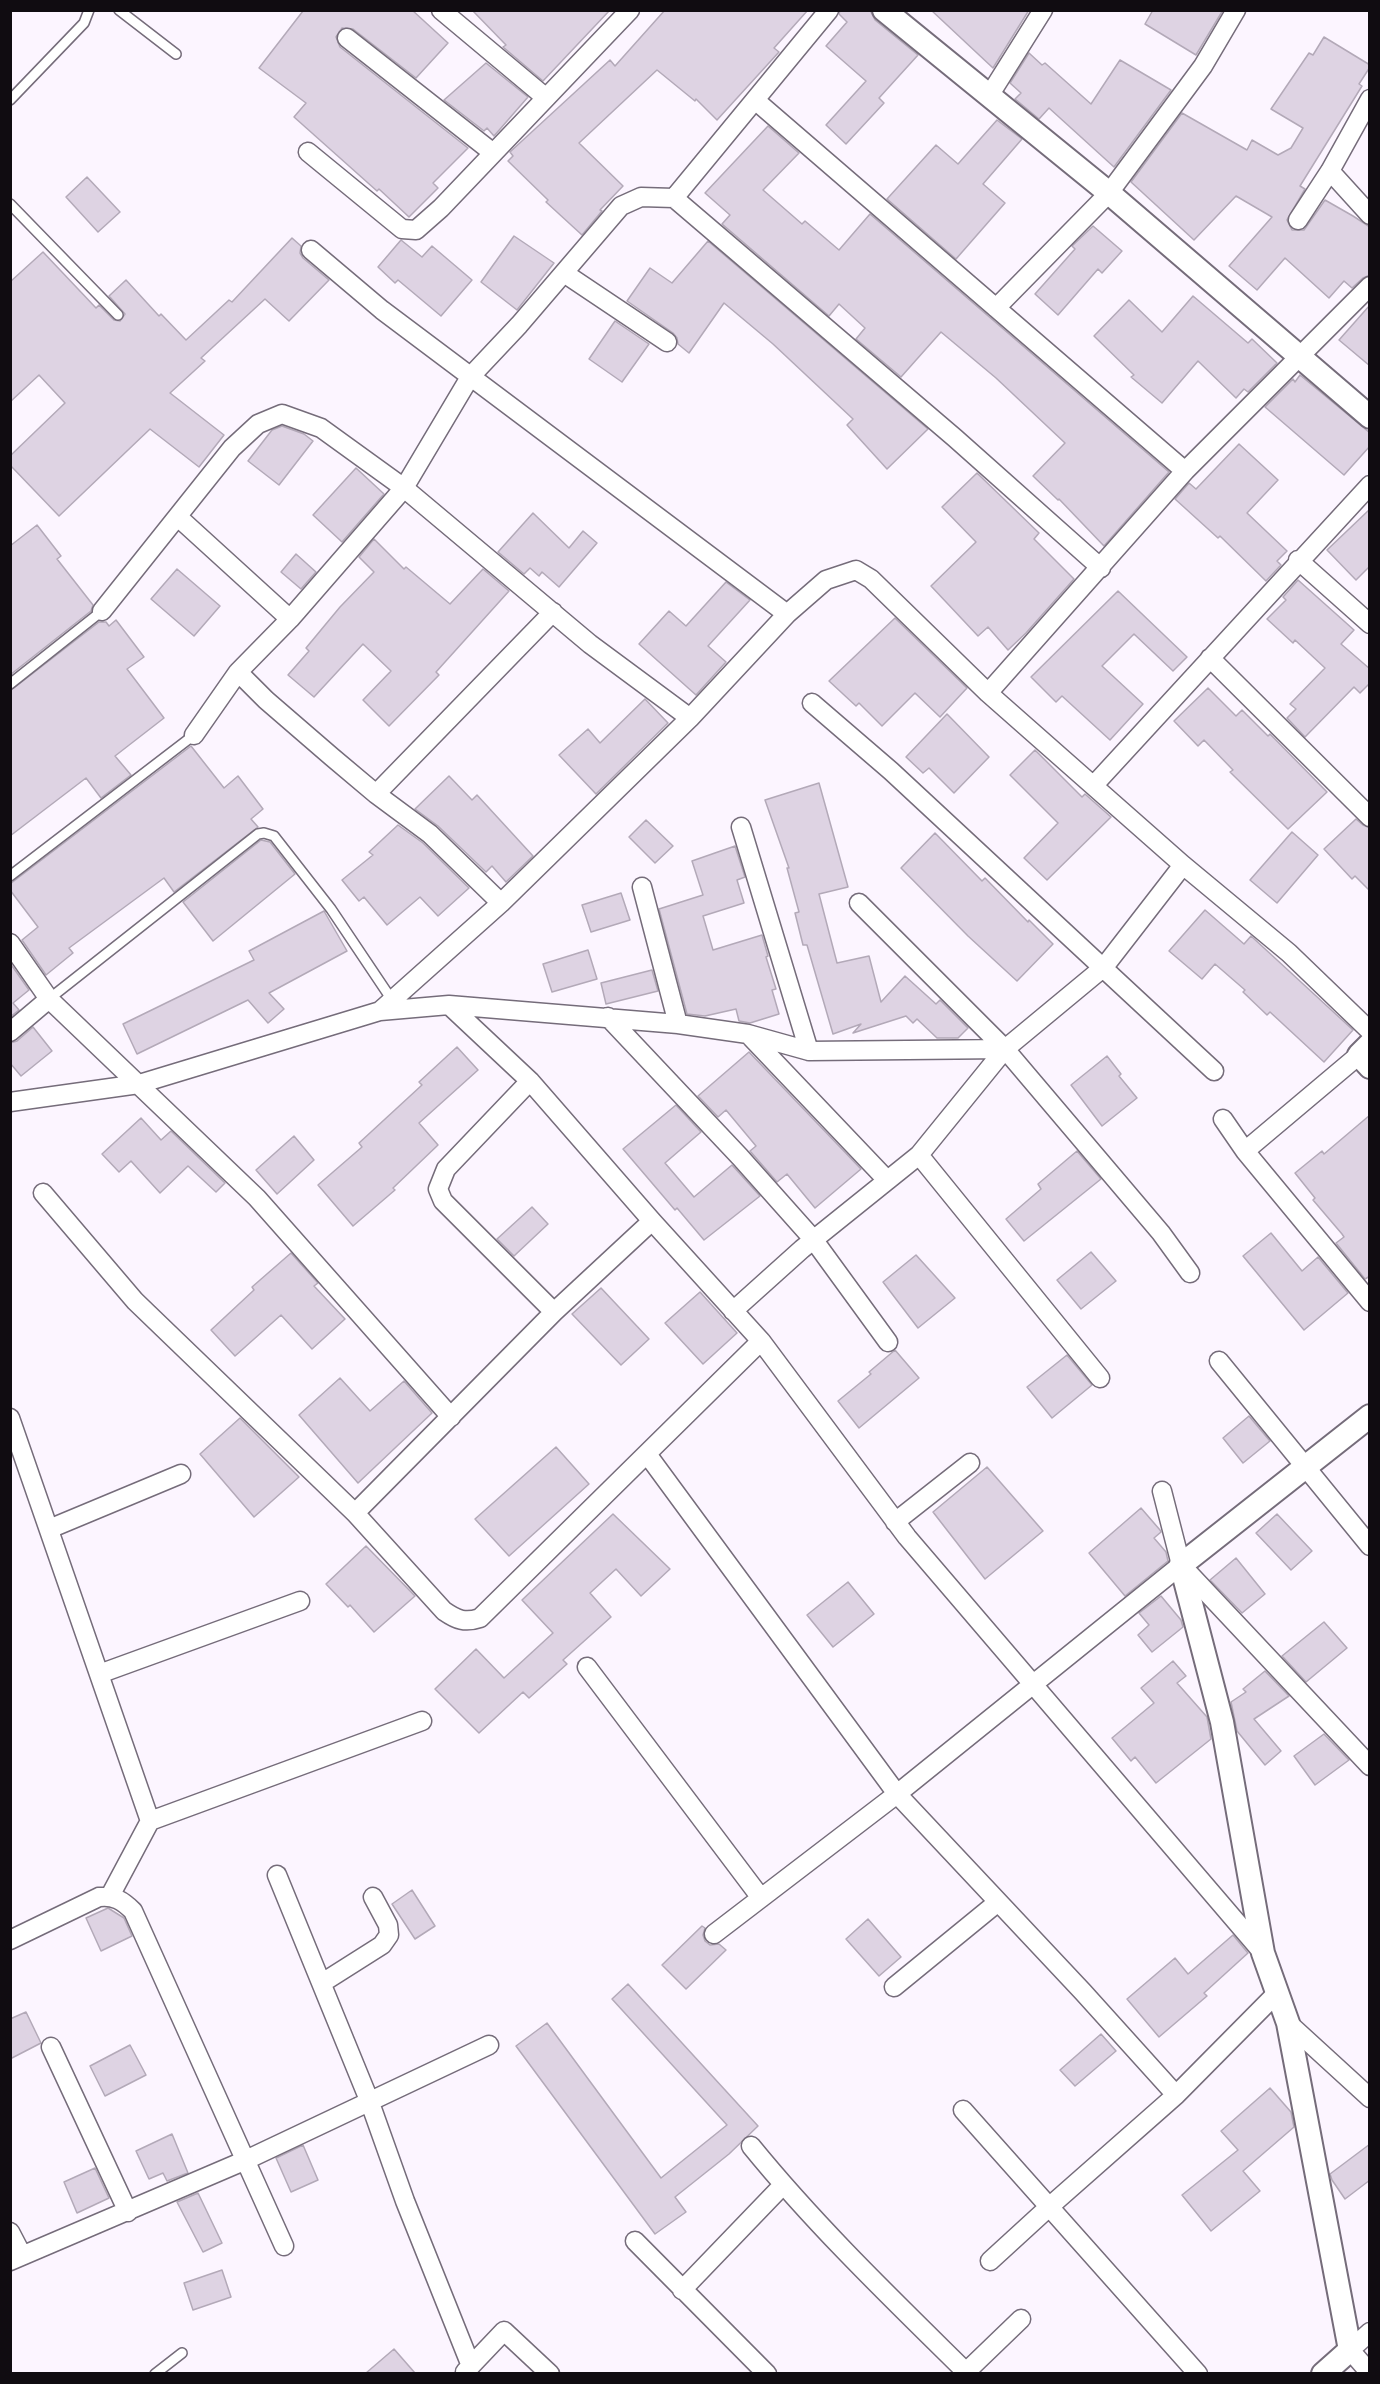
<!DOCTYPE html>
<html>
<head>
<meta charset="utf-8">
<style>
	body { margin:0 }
	#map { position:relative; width:1380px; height:2384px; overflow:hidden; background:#fcf5ff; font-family:"DejaVu Sans",sans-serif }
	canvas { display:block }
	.frame { position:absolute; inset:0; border:12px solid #100c11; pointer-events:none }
</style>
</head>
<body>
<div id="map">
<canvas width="1380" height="2384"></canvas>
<div class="frame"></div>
</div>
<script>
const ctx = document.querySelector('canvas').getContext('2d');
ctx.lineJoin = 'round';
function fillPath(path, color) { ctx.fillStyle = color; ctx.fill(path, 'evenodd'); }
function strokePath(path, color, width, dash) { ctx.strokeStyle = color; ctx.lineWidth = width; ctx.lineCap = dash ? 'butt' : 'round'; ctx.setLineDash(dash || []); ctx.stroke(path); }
const building = new Path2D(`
	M412,10L448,43L416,78L353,29L342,28L336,37L340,47L468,148L433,183L438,188L409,217L379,189L377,191L294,117L306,103L259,68L303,11Z
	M472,10H610L543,81L503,47L506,45Z
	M665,10H808L774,48L779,52L717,120L696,99L695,101L657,70L579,143L623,186L600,210L602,211L582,235L546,202L548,200L508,161L513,156L510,152L610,60L615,66Z
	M840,10H870L875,20L918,55L879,98L884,103L846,144L826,125L866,81L826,46L847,22L839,14Z
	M931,10H1029L993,68Z
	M1153,10H1223L1196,55L1145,24Z
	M1324,37L1370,65V67L1359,84L1362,86L1300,186L1305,189L1287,220L1292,230H1304L1325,200L1353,216L1370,227V275L1363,278L1352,288L1344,281L1329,298L1285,258L1257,290L1229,266L1272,217L1236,196L1194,240L1131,182L1182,113L1247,150L1252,140L1278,155L1291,148L1303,128L1271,109L1309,53L1313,55Z
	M1029,53L1042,65L1045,63L1091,104L1120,60L1171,90L1114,167L1049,108L1039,119L1015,99L1021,93L1010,83Z
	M486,63L528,97L494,136L487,128L484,131L444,100Z
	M997,120L1022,139L983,184L1005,203L956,259L887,199L936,145L958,164Z
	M768,126L799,153L763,190L802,224L805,221L839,250L870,214L1169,472L1104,546L1059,499L1058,500L1033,476L1065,443L996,378L941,332L901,377L856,339L865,328L839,304L829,316L722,224L730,215L705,193Z
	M87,177L120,212L98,232L66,197Z
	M1093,226L1122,251L1102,273L1098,269L1058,315L1035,294L1075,249L1072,246Z
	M514,236L554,263L517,310L481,282Z
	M292,238L301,246L300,253L303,258L329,280L289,321L265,299L201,358L205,361L170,393L224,435L199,467L150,429L59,516L10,465V456L65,403L39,375L10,402V282L43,252L96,308L99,305L114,320L120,321L125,314L109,296L126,280L159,316L161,314L186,340L229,300L232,302Z
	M401,240L422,257L432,246L472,280L441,316L398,280L395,283L378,267Z
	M708,241L928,429L887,469L847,425L853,419L773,344L724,303L689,353L678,344L677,338L673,333L627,301L650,268L672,283Z
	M1193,296L1248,343L1252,339L1277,363L1248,392L1244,389L1236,398L1198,361L1162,403L1131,377L1134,375L1094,336L1129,300L1162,332Z
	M1370,305V366L1339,340Z
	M615,321L649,344L622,382L589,359Z
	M1300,375L1370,433V446L1344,475L1265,407L1293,379L1295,382Z
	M282,426L304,434L313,441L279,485L248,461L272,430Z
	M1239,444L1278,480L1247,513L1287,551L1277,561L1281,565L1266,581L1220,536L1218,538L1175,499L1189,483L1196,489Z
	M356,468L384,494L342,542L313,515Z
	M977,473L1039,533L1034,539L1074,579L1026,633L1008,650L988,627L978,636L931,586L976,542L942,507Z
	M1370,509V566L1356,580L1327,550Z
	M533,513L569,548L583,531L597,543L559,587L542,572L539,576L530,568L524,574L498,552Z
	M37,525L61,556L57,559L93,605L91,611L10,675V546Z
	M374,539L404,569L406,567L450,604L483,569L509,591L436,672L439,675L389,726L363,700L391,671L363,644L314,697L288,675L309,651L306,648L340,607L374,572L359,557Z
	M296,554L316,572L301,589L281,572Z
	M177,569L220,606L194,636L151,599Z
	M1298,580L1354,630L1341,644L1370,669V683L1360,693L1354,687L1305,737L1287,718L1296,709L1290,704L1325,668L1295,640L1293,643L1267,619L1286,600L1283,597Z
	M726,582L750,600L708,646L726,662L696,695L639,644L669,611L686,626Z
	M1118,591L1187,657L1173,671L1134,634L1102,666L1143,704L1110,740L1062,696L1056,702L1031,677Z
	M895,618L967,688L940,717L915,693L882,726L859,703L856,706L829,681Z
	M116,620L144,657L127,669L164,718L115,756L131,775L101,798L86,778L10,836V691L99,622H106L109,626Z
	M1208,688L1236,716L1242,710L1268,736L1270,734L1327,792L1288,829L1230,772L1233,770L1204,740L1198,746L1174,721Z
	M645,699L668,723L596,794L559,755L588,729L600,743Z
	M947,714L989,757L954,793L929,768L923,773L906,757Z
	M191,746L224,788L238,776L263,809L251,819L258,827L174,892L164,878L69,948L73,953L46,975L22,940L38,927L10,890V884Z
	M1035,750L1082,797L1085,794L1111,817L1047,880L1024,858L1058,823L1010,775Z
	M449,776L472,800L477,795L533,856L506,882L492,866L486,872L438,826L415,809Z
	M819,783L848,887L819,894L837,963L869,956L881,1002L905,976L936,1004L940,1000L968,1028L958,1038H937L917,1019L913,1023L906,1016L853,1033L861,1024L833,1034L807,945H803L795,913L799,912L787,868H789L765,800Z
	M1356,819L1363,825L1370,828V891L1355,876L1352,879L1324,849Z
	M646,820L673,846L655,863L629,837Z
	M398,825L423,843L469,888L438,916L420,897L387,925L364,897L359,901L342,880L373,855L369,852Z
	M1292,832L1318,855L1277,903L1250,880Z
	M935,833L982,881L985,878L1028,922L1029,920L1053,944L1017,981L968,936L901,868Z
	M261,840L270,842L295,874L213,941L183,902Z
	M735,846L745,877L737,880L744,903L703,916L713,950L762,935L768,956L766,957L776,989L772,990L779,1014L750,1023L739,1021L736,1009L705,1016L687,1014L659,909L703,895L692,861Z
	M621,893L630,920L591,932L582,905Z
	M1205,910L1244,944L1251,936L1353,1030L1324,1062L1270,1012L1267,1015L1243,992L1245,990L1215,964L1202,979L1169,951Z
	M324,911L347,951L269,993L284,1009L268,1023L248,1000L137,1054L123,1024L254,960L249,951Z
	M588,950L597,979L552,992L543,964Z
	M10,963L29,990L13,1003L19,1010L10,1017Z
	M652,970L658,991L606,1004L601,983Z
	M33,1027L52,1051L21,1076L10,1063V1043L17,1041Z
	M457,1047L478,1070L419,1123L438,1145L393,1188L395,1190L353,1226L318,1185L362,1147L359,1143L422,1085L419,1082Z
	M749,1052L861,1169L815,1208L787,1174L777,1182L750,1151L756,1146L726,1110L718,1117L698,1096Z
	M1107,1056L1121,1074L1119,1076L1137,1098L1102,1126L1071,1085Z
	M676,1105L701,1132L665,1163L694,1197L732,1165L760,1196L704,1240L677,1208L675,1210L623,1149Z
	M1370,1115V1276L1365,1279L1336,1243L1344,1237L1342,1234L1313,1200L1315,1198L1295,1173L1322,1151L1324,1154Z
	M141,1118L161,1140L171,1131L225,1183L216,1192L188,1166L160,1193L131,1161L119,1172L102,1154Z
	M294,1136L314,1160L277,1194L256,1170Z
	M1077,1151L1101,1179L1024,1241L1006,1219L1041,1189L1038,1184Z
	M532,1207L548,1224L514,1256L497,1239Z
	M1271,1233L1302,1271L1318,1257L1348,1293L1304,1330L1243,1256Z
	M1091,1252L1116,1281L1081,1309L1057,1280Z
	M291,1253L318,1283L314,1286L345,1319L312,1349L281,1315L235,1356L211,1330L254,1290L252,1287Z
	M916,1255L955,1298L918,1328L883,1282Z
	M601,1288L649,1339L621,1365L572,1314Z
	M700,1292L737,1333L703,1364L665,1323Z
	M895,1350L919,1378L859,1428L838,1401L871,1374L869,1372Z
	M1067,1355L1092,1385L1052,1418L1027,1387Z
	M340,1378L370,1411L404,1381L432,1413L358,1483L299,1415Z
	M1249,1416L1270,1441L1243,1463L1223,1438Z
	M240,1418L299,1477L254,1517L200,1454Z
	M556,1447L589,1484L509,1556L475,1519Z
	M987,1467L1043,1531L985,1579L933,1512Z
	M1141,1508L1160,1530L1161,1532L1154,1538L1166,1552L1168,1561L1125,1596L1089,1553Z
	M613,1514L670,1569L641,1596L616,1569L590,1593L611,1617L563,1660L567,1664L529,1698L523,1692L479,1733L435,1689L476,1649L504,1678L553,1633L522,1600Z
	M1277,1514L1312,1551L1291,1570L1256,1533Z
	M366,1546L415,1596L374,1632L350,1605L348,1607L326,1584Z
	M1236,1558L1265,1594L1242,1613L1210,1580Z
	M848,1582L874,1614L833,1647L807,1615Z
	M1161,1596L1181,1620L1183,1627L1152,1652L1138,1635L1149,1625L1139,1613Z
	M1324,1622L1347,1648L1306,1682L1282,1656Z
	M1173,1661L1186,1676L1177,1683L1207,1717L1211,1739L1156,1783L1135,1757L1131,1761L1112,1738L1154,1703L1141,1688Z
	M1265,1671L1289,1696L1254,1719L1281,1751L1265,1765L1237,1731L1231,1702L1246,1692L1243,1689Z
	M1324,1734L1349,1760L1315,1785L1294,1756Z
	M412,1890L435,1926L415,1939L392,1904Z
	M108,1908L124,1918L132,1936L101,1951L86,1918Z
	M868,1919L901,1957L879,1976L846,1939Z
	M702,1926L705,1928L703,1935L705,1941L710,1945L719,1944L726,1950L686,1989L662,1965Z
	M1233,1935L1248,1953L1204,1993L1207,1996L1159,2037L1127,1999L1175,1958L1188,1974Z
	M628,1984L758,2126L729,2154L675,2197L686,2212L655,2234L516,2046L547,2023L661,2178L727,2125L612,1999Z
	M26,2012L41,2043L10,2059V2019Z
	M1101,2034L1116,2051L1075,2086L1060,2070Z
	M130,2045L146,2075L105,2096L90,2066Z
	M1270,2088L1291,2112L1294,2127L1243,2171L1260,2191L1211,2231L1182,2195L1238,2150L1221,2131Z
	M172,2134L188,2173L167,2181L163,2173L149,2179L136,2151Z
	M1370,2144V2180L1345,2199L1332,2180L1330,2174Z
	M303,2145L318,2180L291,2192L276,2158Z
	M95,2168L109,2198L77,2213L64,2182Z
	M198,2193L222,2243L203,2252L177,2202Z
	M222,2270L231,2297L193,2310L184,2283Z
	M394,2349L415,2373H366Z`);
fillPath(building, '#ded3e3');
strokePath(building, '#b3a9b8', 1.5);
const service = new Path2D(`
	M119,10L176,54
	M10,100L84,23L89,10
	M10,204L118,315
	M10,684L102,611
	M10,876L194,735
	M49,999L258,834L264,833L274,836L331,909L392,1000
	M155,2374L182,2353`);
const minor = new Path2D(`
	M441,10L545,97
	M347,38L492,152
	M989,96L1043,10
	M755,100L1185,471
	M308,152L402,229L416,230L441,208L630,10
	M1330,171L1370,215
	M674,198L955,438L1101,568
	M1298,220L1330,171L1370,99
	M311,250L382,310L787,614
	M564,273L667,342
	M996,308L1109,193L1203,66L1236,10
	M178,517L290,619
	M1298,560L1370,624
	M102,611L232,448L258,424L282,414L321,428L404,488L590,644L690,718
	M1210,658L1370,817
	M238,672L290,619L404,488L470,377L519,325L621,206L641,197L674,198L829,10
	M988,693L1185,471L1370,286
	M812,703L891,771L1214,1071
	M194,735L238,672L266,700L332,757L376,794L430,834L501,903
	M1094,785L1370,485
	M376,794L553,612
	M741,827L809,1051
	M642,887L678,1024
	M859,903L1005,1049L1161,1233L1190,1273
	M10,943L49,999L257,1198L451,1417
	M380,1011L501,903L690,718L787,614L826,580L856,570L871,579L988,693L1183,865L1289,953L1370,1031
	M608,1017L740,1157L813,1239L888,1342
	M10,1032L49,999
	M749,1035L887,1180
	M530,1081L446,1169L438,1189L443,1201L554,1312
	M10,1102L139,1084L380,1011L449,1005L678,1024L748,1034L809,1051L1005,1049
	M1223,1119L1245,1151L1370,1302
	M1245,1151L1359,1055
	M919,1155L1100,1378
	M43,1193L135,1301L355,1513L444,1611C457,1620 465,1623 480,1618L761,1341L652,1221L530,1081L449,1005
	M733,1311L802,1249L919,1155L1005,1049L1104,967L1183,865
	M761,1341L907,1537L1263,1953
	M1219,1361L1370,1546
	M10,1418L150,1821L422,1721
	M647,1454L897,1794L1083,1992L1176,2095
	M1162,1491L1181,1565L1370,1766
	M355,1513L554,1312L652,1221
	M895,1522L970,1463
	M49,1529L181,1474
	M587,1667L761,1898
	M99,1674L300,1601
	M277,1875L369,2100L405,2201L471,2366
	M110,1896L150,1821
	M714,1934L897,1794L1181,1565
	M10,1940L99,1897C114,1895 123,1901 133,1911L284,2246
	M322,1983L382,1945L389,1935L388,1925L373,1897
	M894,1987L998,1902
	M1288,2023L1370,2098
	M51,2047L128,2212
	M963,2110L1198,2374
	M751,2146C817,2227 892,2299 966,2372L1021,2319
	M10,2232L22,2255
	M635,2241L767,2374
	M10,2261L246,2160L489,2045
	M990,2261L1049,2207L1176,2095L1277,1993
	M682,2290L783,2185
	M1370,2332L1350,2350L1370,2373
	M465,2372L504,2331L550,2374`);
const tertiary = new Path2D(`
	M884,10L1109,193L1370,417
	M1370,1044L1359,1055L1370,1067
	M1323,2374L1350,2350L1288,2023L1263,1953L1222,1722L1181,1565L1370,1416`);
strokePath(service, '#756c7a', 12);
strokePath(minor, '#756c7a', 21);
strokePath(tertiary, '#756c7a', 26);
strokePath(service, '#fff', 9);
strokePath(minor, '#fff', 18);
strokePath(tertiary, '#fff', 22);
</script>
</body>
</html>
